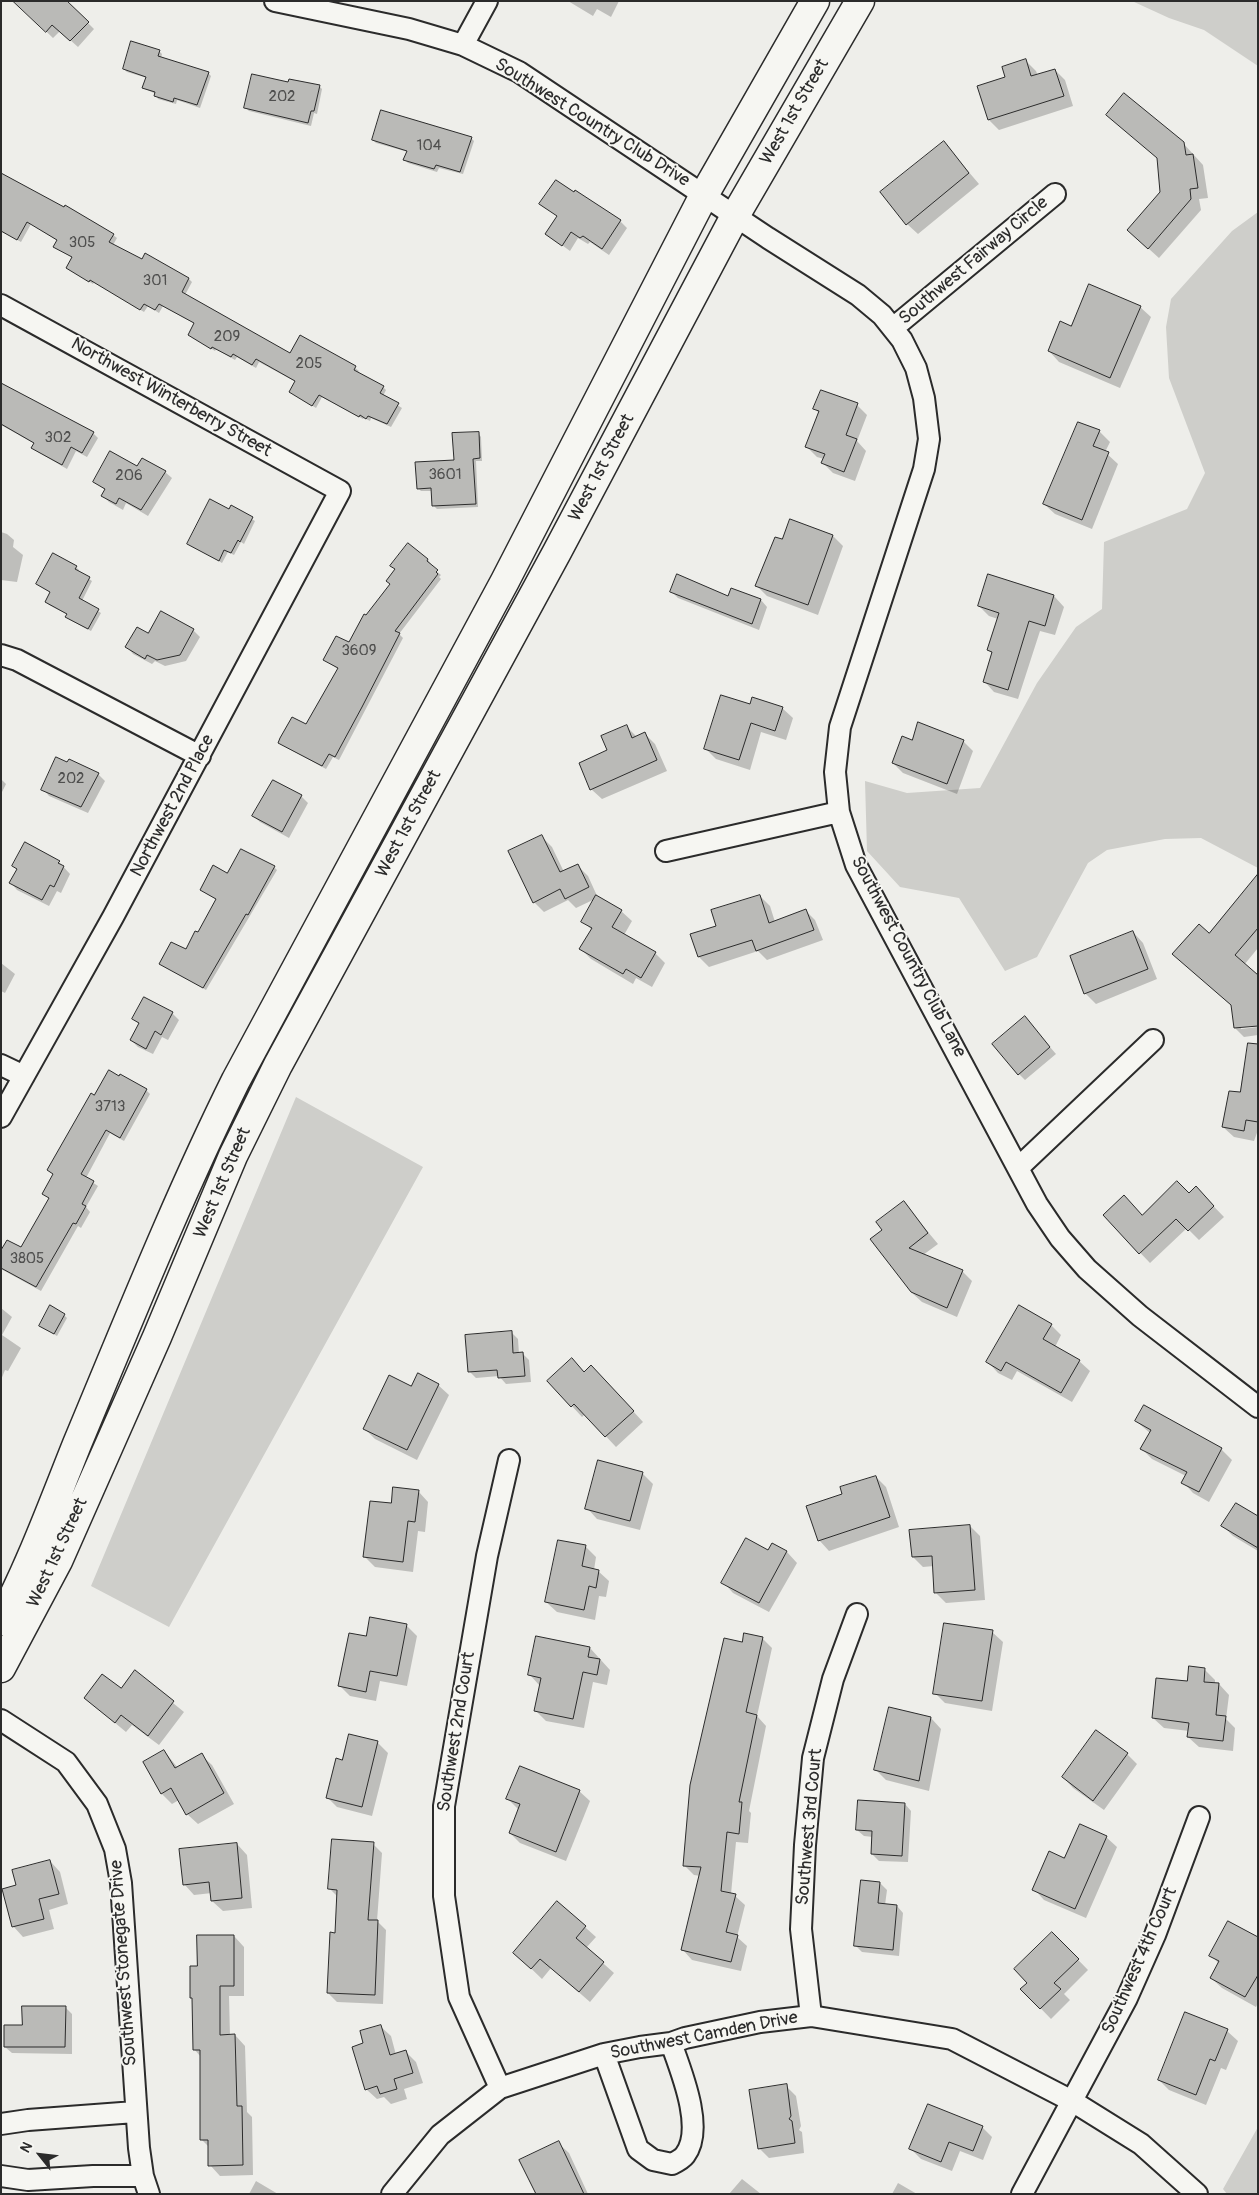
<!DOCTYPE html>
<html>
<head>
<meta charset="utf-8">
<style>
	body { margin:0 }
	#map { position:relative; width:1259px; height:2195px; overflow:hidden; background:#eeeeea; font-family:Pangolin,sans-serif }
	canvas { display:block }
	.frame { position:absolute; inset:0; border:2px solid #2b2b2b; pointer-events:none }
	.north { position:absolute; left:15px; top:2130px; width:50px; height:50px; -webkit-text-stroke:4px #f6f6f2; paint-order:stroke; rotate:299deg; font-size:14px; font-weight:700; line-height:20px; text-align:center; color:#2b2b2b }
	.north::after { content:''; display:block; margin:auto; width:18px; height:22px; background:#2b2b2b; clip-path:polygon(50% 0,100% 100%,50% 72%,0 100%) }
</style>
</head>
<body>
<div id="map">
<canvas width="1259" height="2195"></canvas>
<div class="frame"></div>
<div class="north">N</div>
</div>
<script>
const ctx = document.querySelector('canvas').getContext('2d');
ctx.lineJoin = 'round';
function fillPath(path, color) { ctx.fillStyle = color; ctx.fill(path, 'evenodd'); }
function strokePath(path, color, width, dash) { ctx.strokeStyle = color; ctx.lineWidth = width; ctx.lineCap = dash ? 'butt' : 'round'; ctx.setLineDash(dash || []); ctx.stroke(path); }
function drawText(font, color, halo, rows, align = 'center') {
  ctx.font = font + ' Pangolin,sans-serif'; ctx.lineWidth = 4; ctx.setLineDash([]); ctx.textBaseline = 'middle'; ctx.strokeStyle = halo; ctx.fillStyle = color; for (const [text, x, y, turn = 0] of rows) {
    ctx.save(); ctx.translate(x, y); ctx.rotate((+turn || 0) * Math.PI / 180); ctx.textAlign = isNaN(turn) ? turn : align; if (halo) ctx.strokeText(text, 0, 0); ctx.fillText(text, 0, 0); ctx.restore();
  }
}
fillPath(new Path2D(`
	M1132,1H1258V66L1204,30L1169,18Z
	M1258,212V868L1201,838L1165,839L1107,850L1088,863L1037,957L1005,971L959,898L900,887L867,851L865,781L907,793L980,788L1037,683L1076,627L1102,609L1104,542L1187,509L1205,473L1169,378L1166,327L1171,299L1232,231Z
	M296,1097L423,1167L169,1627L91,1586Z
	M1258,2127V2194H1227L1223,2189Z`), '#cececa');
fillPath(new Path2D(`
	M568,1H619L611,17L597,9L593,16Z
	M26,12L88,23L94,29L78,47L60,31L53,38Z
	M159,51L162,54L161,58L208,73L211,76L200,108L177,100L176,104L158,99L156,94L143,88L147,78L127,72L124,69Z
	M1026,61L1036,71L1038,76L1055,70L1065,80L1073,106L999,130L989,120L1007,78Z
	M319,86L322,89L317,114L314,113L311,126L249,111L246,108Z
	M1107,115L1183,143L1203,165L1208,198L1199,199L1201,210L1159,258L1139,240L1162,192L1159,159Z
	M471,138L474,141L463,174L439,168L437,172L408,163L405,160L408,152L376,143L373,140Z
	M944,143L979,184L918,234L907,224Z
	M1,174L113,235L117,238L113,245L142,261L146,255L189,279L192,282L185,295L291,355L355,368L359,371L357,373L383,387L386,390L383,396L402,408L391,427L371,418L370,421L364,418L363,419L322,397L316,408L290,392L296,382L259,362L256,368L237,357L235,360L216,349L215,351L189,335L195,324L163,306L159,313L148,306L144,312L94,282L93,284L67,268L73,258L55,246L58,241L31,224L21,242L1,231Z
	M576,192L620,221L627,228L609,255L590,242L588,244L578,238L570,251L547,234L558,217L541,203L575,194Z
	M1140,307L1151,317L1120,388L1059,362L1049,351L1072,328Z
	M1,383L93,433L98,438L87,457L76,451L67,469L38,452L33,448L35,444L1,425Z
	M857,405L867,415L857,441L866,451L855,481L833,473L823,463L824,459L817,457L807,447L819,413L815,409Z
	M1099,431L1110,442L1105,452L1118,464L1092,529L1055,514L1044,504Z
	M478,433L481,437L482,461H476L478,507L437,509L434,506L433,491H421L418,488L455,461Z
	M137,468L165,472L172,478L148,516L126,503L123,510L109,502L102,495L105,490L94,481Z
	M231,507L255,521L244,544L241,542L234,555L228,552L222,563L189,544Z
	M790,520L833,536L843,546L818,615L767,596L757,586L783,541Z
	M1,532L7,534L14,540L13,547L23,555L17,582L1,580Z
	M428,560L431,564L430,566L441,575L439,577L441,579L399,634L403,638L339,760L333,757L326,769L284,746L280,742L307,726L339,670L325,660L349,644L366,617L391,585L387,581Z
	M76,567L79,570L78,572L92,581L82,601L101,613L91,631L70,620L67,617L68,615L49,605L46,602L51,593L37,584Z
	M989,576L1054,596L1064,607L1055,635L1040,631L1018,699L994,692L984,681L993,654L988,650L998,619L989,616L979,606Z
	M671,591L761,600L767,607L759,630L678,598Z
	M193,630L200,637L186,661L165,666L155,661L152,664L133,654L127,647L148,635Z
	M751,706L782,708L793,718L786,740L761,732L750,770L716,759L706,749Z
	M627,727L637,737L645,734L655,744L667,771L602,799L591,789L609,751Z
	M963,741L973,751L957,794L903,773L893,763L912,742Z
	M98,774L105,781L88,813L49,796L43,789Z
	M1,779L6,784L1,794Z
	M265,794L301,796L308,803L289,838L260,822L253,816Z
	M542,837L552,847L564,872L577,865L588,876L598,898L621,911L632,921L624,935L655,953L665,963L652,987L636,978L633,984L591,959L581,949L592,930L583,921L595,899L576,908L568,900L544,912L534,902Z
	M59,862L70,874L61,893L57,891L49,906L17,890L11,883L18,870L13,866Z
	M274,867L277,870L206,990L161,964L186,951L199,933L217,900L201,890L227,875Z
	M1258,876V948L1244,965L1241,1026V1029L1258,1027V1035L1244,1037L1235,1028L1232,1006L1174,954L1209,935Z
	M760,896L770,906L775,922L805,910L815,920L823,940L767,960L758,951L709,967L699,957L692,934L717,927Z
	M1133,932L1143,943L1157,979L1096,1004L1085,993Z
	M1,963L15,974L5,993L1,991Z
	M172,1013L179,1020L168,1040L162,1037L153,1054L138,1047L131,1040L140,1025L134,1019Z
	M1031,1025L1056,1054L1025,1080L1019,1074Z
	M1258,1059V1130L1254,1141L1234,1137L1223,1127Z
	M146,1090L150,1094L124,1141L110,1133L86,1178L98,1186L86,1207L90,1212L81,1228L78,1226L41,1291L1,1269V1253L21,1249L50,1199L44,1194L54,1175L48,1170L95,1097Z
	M1196,1188L1224,1217L1199,1240L1187,1228L1150,1263L1105,1216H1143L1189,1195Z
	M903,1202L938,1244L923,1255L962,1271L972,1281L957,1317L922,1302L911,1292L884,1230Z
	M1,1308L12,1317L2,1335L21,1348L8,1371L5,1370L1,1380Z
	M64,1315L67,1318L57,1336L40,1326Z
	M1051,1325L1061,1335L1055,1347L1079,1361L1090,1371L1072,1402L1017,1371L1012,1380L998,1373L988,1362Z
	M511,1332L518,1339L519,1354L522,1353L529,1360L531,1382L506,1384L499,1376L476,1378L470,1372Z
	M584,1373L602,1377L643,1422L616,1447L585,1414L582,1417L549,1381Z
	M438,1385L449,1395L417,1460L375,1439L365,1429Z
	M1144,1407L1222,1450L1232,1460L1209,1502L1193,1493L1183,1482L1186,1476L1152,1459L1142,1449L1150,1433L1136,1421Z
	M599,1462L643,1474L653,1484L640,1530L597,1519L587,1508Z
	M876,1477L886,1487L899,1527L829,1551L819,1540Z
	M418,1491L428,1502L425,1532L418,1531L413,1572L375,1567L365,1557L392,1504Z
	M1258,1518V1551L1233,1536L1223,1526Z
	M970,1526L980,1536L985,1600L946,1603L936,1593L934,1566L923,1567L913,1557Z
	M559,1541L586,1547L596,1557L594,1570L598,1571L609,1581L606,1597L599,1596L595,1620L557,1612L546,1602Z
	M773,1545L787,1552L797,1563L769,1612L733,1593L723,1582L769,1552Z
	M407,1626L417,1636L407,1686L380,1681L376,1701L350,1696L340,1686L367,1637Z
	M992,1632L1003,1642L992,1711L945,1703L935,1693Z
	M762,1638L772,1648L757,1716L766,1726L749,1811L751,1813L748,1843L736,1842L731,1894L735,1896L745,1905L737,1937L747,1946L741,1971L692,1960L683,1950L701,1876L694,1875L684,1865L743,1644Z
	M590,1648L610,1670L607,1685L593,1682L584,1728L546,1721L536,1711L540,1686L530,1675Z
	M1205,1670L1215,1680V1684H1219L1229,1695L1226,1719L1235,1728L1233,1751L1199,1747L1188,1737L1189,1731L1164,1728L1153,1718L1189,1683Z
	M135,1672L184,1712L159,1745L132,1725L126,1732L85,1698L121,1690Z
	M931,1718L941,1729L929,1791L886,1780L876,1770Z
	M350,1735L378,1743L388,1753L372,1816L337,1807L327,1797L343,1761Z
	M164,1751L178,1768L201,1755L212,1765L234,1804L198,1824L187,1814L179,1800L172,1804L162,1794L144,1762Z
	M1127,1754L1137,1764L1104,1810L1073,1788L1063,1777Z
	M579,1791L590,1801L566,1861L520,1843L510,1833L518,1809L508,1799Z
	M905,1804L911,1811L908,1862L879,1861L872,1854L873,1837L864,1836L857,1830Z
	M1106,1837L1117,1847L1086,1918L1044,1900L1034,1889L1065,1860Z
	M237,1844L247,1855L252,1908L223,1911L212,1901V1893L194,1895L184,1884Z
	M373,1844L382,1853L377,1921L386,1930L383,2004L337,2002L328,1993L336,1934L338,1897L329,1888Z
	M50,1861L60,1872L68,1904L49,1910L54,1929L23,1937L13,1926L18,1886Z
	M862,1881L880,1883L887,1890L885,1905L897,1906L903,1913L899,1956L862,1952L855,1945Z
	M557,1902L596,1937L586,1948L614,1973L590,2002L551,1968L542,1979L515,1953Z
	M1052,1933L1088,1970L1064,1994L1070,2000L1051,2019L1022,1989L1028,1983Z
	M234,1936L244,1947V1996H229L230,2036L235,2035L245,2046L247,2112L252,2117L253,2175L220,2176L210,2165L209,2147L201,2139V2057L194,2049L193,1999L192,1998L198,1967Z
	M1258,1939V2003L1256,2007L1222,1988L1211,1978L1219,1964L1211,1955Z
	M65,2007L72,2014V2054L12,2053L5,2047L23,2026Z
	M380,2026L391,2036L396,2055L406,2052L416,2062L423,2083L404,2089L407,2099L391,2104L384,2097L377,2099L366,2089L365,2044Z
	M1227,2031L1238,2041L1226,2070L1221,2068L1206,2105L1169,2090L1159,2080Z
	M786,2086L796,2096L801,2126L799,2130L802,2132L804,2153L769,2158L759,2148Z
	M982,2127L992,2137L983,2160L960,2151L952,2171L921,2159L911,2149Z
	M558,2143L569,2153L588,2194H537Z
	M742,2179L761,2194H729Z
	M256,2181L278,2194H249Z
	M898,2183L917,2194H892Z`), '#0003');
const building = new Path2D(`
	M13,1H67L89,22L70,41L52,25L46,32Z
	M131,41L160,50L158,56L209,72L197,105L174,98L173,102L154,96L155,92L142,88L146,77L123,69Z
	M1026,59L1031,76L1055,69L1064,96L988,120L977,86L1005,77L1002,67Z
	M252,74L288,82L289,79L320,85L314,111H311L308,123L244,108Z
	M1124,93L1184,142L1186,155L1193,154L1198,188L1190,189L1191,199L1148,249L1127,230L1160,192L1157,158L1106,115Z
	M381,110L472,137L460,172L436,165L434,169L403,160L407,151L372,140Z
	M944,141L969,173L906,225L880,192Z
	M1,173L64,207L65,205L114,234L109,242L142,259L145,253L189,278L182,292L290,353L300,335L356,366L354,370L384,386L380,393L399,403L387,424L368,416L366,419L360,415L359,417L319,395L312,406L289,392L295,381L256,359L252,365L233,354L231,357L212,347L211,349L188,335L194,323L159,304L155,310L144,304L140,310L90,280L89,282L66,268L72,257L53,247L57,240L27,222L17,240L1,231Z
	M556,180L574,192L575,190L621,220L602,249L583,236L580,238L571,232L562,246L545,234L557,216L539,204Z
	M1089,284L1141,306L1110,378L1048,351L1060,321L1071,326Z
	M1,383L94,432L82,453L71,447L62,465L31,448L34,443L1,424Z
	M821,390L858,403L846,435L857,439L844,472L821,463L825,454L805,447L819,411L813,409Z
	M1078,422L1100,430L1093,446L1109,452L1082,520L1043,504Z
	M479,432L480,458L473,459L476,504L432,506L431,488L417,489L415,462L454,460L452,433Z
	M110,451L137,466L142,458L166,471L141,510L119,498L116,504L101,496L105,489L93,482Z
	M210,499L229,509L231,505L253,517L240,542L238,540L231,553L224,550L219,561L187,544Z
	M790,519L833,535L808,605L755,586L775,537L782,539Z
	M408,543L428,559L427,561L438,570L436,572L438,574L395,631L400,633L362,707L335,757L329,754L322,766L278,743L280,738L292,717L306,724L338,668L323,660L336,636L349,642L364,614L366,615L390,584L386,581L395,569L390,566Z
	M53,553L77,566L75,569L90,577L79,598L99,609L88,629L65,617L67,614L45,602L50,592L36,584Z
	M677,574L728,596L731,588L761,599L752,624L670,592Z
	M988,574L1054,595L1045,626L1029,621L1008,690L983,682L992,652L987,650L999,613L978,606Z
	M161,611L194,629L180,655L157,660L147,655L145,659L125,647L137,627L148,633Z
	M721,695L750,704L752,697L783,707L775,731L751,723L739,760L704,749Z
	M918,722L964,740L947,784L892,763L902,736L912,740Z
	M627,725L632,738L645,732L657,760L590,790L579,763L607,750L601,736Z
	M56,757L67,762L69,759L99,773L81,807L41,790Z
	M273,780L302,795L282,832L252,816Z
	M542,835L560,872L578,864L589,887L565,899L560,889L533,903L508,851Z
	M25,842L60,861L58,863L64,866L54,887L50,885L42,900L9,883L17,869L12,866Z
	M241,849L275,866L248,915L246,914L203,988L159,964L171,942L186,949L195,931L198,932L216,899L200,890L213,865L227,873Z
	M1258,874V928L1235,955L1258,975V1026L1234,1028L1231,1005L1172,954L1199,924L1209,933Z
	M596,895L622,910L612,927L656,952L641,978L626,969L623,974L579,949L592,928L581,922Z
	M760,895L769,923L806,909L814,930L756,951L752,940L698,957L690,934L716,926L711,910Z
	M1133,931L1148,969L1084,994L1070,956Z
	M144,997L173,1012L161,1035L155,1031L146,1049L130,1040L139,1023L132,1019Z
	M1025,1016L1050,1047L1018,1075L992,1044Z
	M1248,1043L1258,1044V1122L1246,1120L1244,1131L1222,1127L1229,1091L1240,1092Z
	M109,1070L119,1076L120,1074L147,1089L120,1138L106,1130L81,1174L94,1181L82,1204L86,1206L76,1224L73,1223L36,1287L1,1268V1250L7,1240L21,1247L49,1198L42,1194L53,1174L47,1170L91,1093L94,1095Z
	M1177,1181L1189,1193L1196,1186L1214,1206L1188,1231L1176,1219L1139,1254L1103,1215L1124,1195L1142,1215Z
	M904,1201L928,1233L909,1248L963,1270L947,1308L911,1292L870,1239L882,1230L876,1222Z
	M50,1305L65,1314L54,1334L39,1326Z
	M1019,1305L1052,1324L1043,1339L1080,1360L1061,1393L1006,1362L1001,1371L986,1362Z
	M512,1331L513,1353L523,1352L525,1376L498,1378L497,1370L468,1372L465,1335Z
	M572,1358L584,1372L591,1365L634,1411L605,1437L574,1404L571,1407L547,1381Z
	M418,1373L439,1384L407,1450L363,1429L389,1375L411,1386Z
	M1144,1405L1222,1448L1199,1492L1181,1483L1187,1472L1140,1449L1151,1430L1135,1421Z
	M598,1460L643,1472L630,1521L585,1509Z
	M876,1476L890,1517L818,1541L806,1506L842,1494L840,1487Z
	M393,1487L419,1490L415,1522L408,1521L403,1562L363,1557L370,1501L391,1503Z
	M1236,1503L1258,1516V1548L1221,1526Z
	M970,1525L975,1590L934,1593L932,1556L912,1557L909,1530Z
	M746,1538L768,1550L772,1543L787,1551L759,1603L721,1583Z
	M558,1540L586,1545L582,1566L599,1570L596,1588L589,1586L584,1610L545,1602Z
	M370,1617L407,1624L397,1676L370,1671L366,1692L338,1686L349,1633L366,1636Z
	M944,1623L993,1630L982,1701L933,1694Z
	M744,1633L763,1637L746,1712L757,1715L739,1802H742L739,1834L727,1832L721,1891L736,1894L726,1932L738,1935L731,1962L681,1950L701,1867L683,1866L690,1785L724,1638L742,1642Z
	M536,1636L590,1647L588,1657L600,1659L597,1675L583,1672L573,1719L534,1711L541,1678L528,1675Z
	M1189,1666L1205,1668L1204,1682L1219,1683L1216,1715L1226,1716L1223,1741L1187,1737L1189,1723L1152,1718L1156,1678L1187,1681Z
	M135,1670L174,1701L148,1736L121,1715L115,1723L84,1698L102,1674L121,1688Z
	M889,1707L931,1717L919,1781L874,1770Z
	M1096,1730L1128,1753L1093,1801L1062,1777Z
	M349,1734L378,1741L362,1807L326,1798L336,1758L342,1760Z
	M164,1750L175,1768L202,1753L224,1793L186,1815L171,1788L161,1794L143,1762Z
	M520,1766L580,1790L556,1852L509,1833L520,1804L506,1799Z
	M858,1800L905,1803L902,1856L871,1854L872,1831L856,1830Z
	M1080,1824L1107,1836L1075,1909L1032,1890L1049,1851L1064,1858Z
	M332,1839L374,1842L368,1920H378L375,1995L327,1993L330,1932L335,1933L337,1890L328,1889Z
	M237,1843L242,1898L211,1901L209,1882L183,1885L179,1849Z
	M50,1860L59,1894L39,1899L44,1919L12,1927L2,1889L16,1885L12,1870Z
	M861,1880L880,1882L878,1903L897,1905L893,1950L854,1946Z
	M557,1901L586,1926L576,1938L604,1962L579,1992L540,1959L531,1969L513,1953Z
	M1228,1921L1258,1937V1975L1245,1997L1210,1978L1219,1961L1209,1956Z
	M1052,1932L1079,1959L1054,1983L1061,1989L1040,2009L1020,1989L1027,1983L1014,1969Z
	M197,1935H234V1986H220V2035L235,2034L237,2106H242L243,2165L208,2166V2140H200V2050H193L192,1998H190V1966H197Z
	M22,2006H66L65,2047H4V2025H22Z
	M1185,2012L1228,2029L1215,2061L1210,2059L1196,2095L1158,2080Z
	M381,2025L390,2055L406,2050L413,2073L394,2079L397,2089L380,2094L377,2086L365,2090L352,2047L363,2043L360,2031Z
	M787,2084L791,2116L789,2119L792,2121L795,2143L758,2149L749,2090Z
	M928,2104L983,2126L973,2151L949,2142L941,2162L909,2149Z
	M559,2141L584,2194H536L519,2160Z`);
fillPath(building, '#babab7');
strokePath(building, '#2b2b2b', 1);
const minor = new Path2D(`
	M275,1L409,29L463,45L519,72L768,238L858,295L882,315L902,340L916,368L924,398L929,439L924,469L840,727L835,772L839,812L856,865L1037,1204L1060,1238L1087,1269L1140,1316L1258,1407
	M463,45L487,1
	M1,305L340,491L113,917L1,1117
	M893,328L1055,194
	M1,655L17,660L200,756
	M666,851L839,812
	M1,1065L24,1076
	M1018,1168L1153,1040
	M1,1720L66,1762L97,1804L115,1849L121,1883L139,2148L143,2176L149,2194
	M811,2016L801,1929L805,1845L813,1758L833,1679L857,1614
	M604,2054L638,2149L653,2160L672,2164C676,2162 682,2159 685,2155C705,2129 681,2071 671,2043
	M500,2088L459,1997L444,1896V1806L487,1556L509,1460
	M1,2124L28,2120L135,2112
	M1,2176L28,2180L93,2176H143
	M392,2194L440,2135L500,2088L604,2054L640,2047L671,2043L685,2038L760,2022L811,2016L952,2039L1072,2101L1141,2144L1197,2194
	M1022,2194L1127,1998L1155,1935L1199,1817`);
const secondary = new Path2D(`
	M1,1621C31,1564 53,1504 77,1444C128,1322 177,1199 236,1080L505,581L704,195L815,1
	M1,1668L58,1561L157,1337L233,1156L278,1065L557,552L735,216L860,1`);
strokePath(minor, '#2b2b2b', 24);
strokePath(secondary, '#2b2b2b', 31);
strokePath(minor, '#f6f6f2', 20);
strokePath(secondary, '#f6f6f2', 28);
drawText('15px', '#4f4f4e', null, [
	["202",282,97],
	["104",429,146],
	["305",82,243],
	["301",155,281],
	["209",227,337],
	["205",309,364],
	["302",58,438],
	["3601",445,475],
	["206",129,476],
	["3609",359,651],
	["202",71,779],
	["3713",110,1107],
	["3805",27,1259]
]);
drawText('18px', '#2b2b2b', '#f6f6f2', [
	["West 1st Street",795,112,-60],
	["Southwest Country Club Drive",592,123,32],
	["Southwest Fairway Circle",974,261,-40],
	["Northwest Winterberry Street",171,398,29],
	["West 1st Street",602,468,-62],
	["Northwest 2nd Place",173,806,-62],
	["West 1st Street",409,824,-62],
	["Southwest Country Club Lane",908,957,62],
	["West 1st Street",223,1183,-67],
	["West 1st Street",58,1553,-65],
	["Southwest 2nd Court",457,1732,-81],
	["Southwest 3rd Court",810,1827,-85],
	["Southwest 4th Court",1140,1961,-66],
	["Southwest Stonegate Drive",124,1963,-94],
	["Southwest Camden Drive",704,2036,-11]
]);
</script>
</body>
</html>
